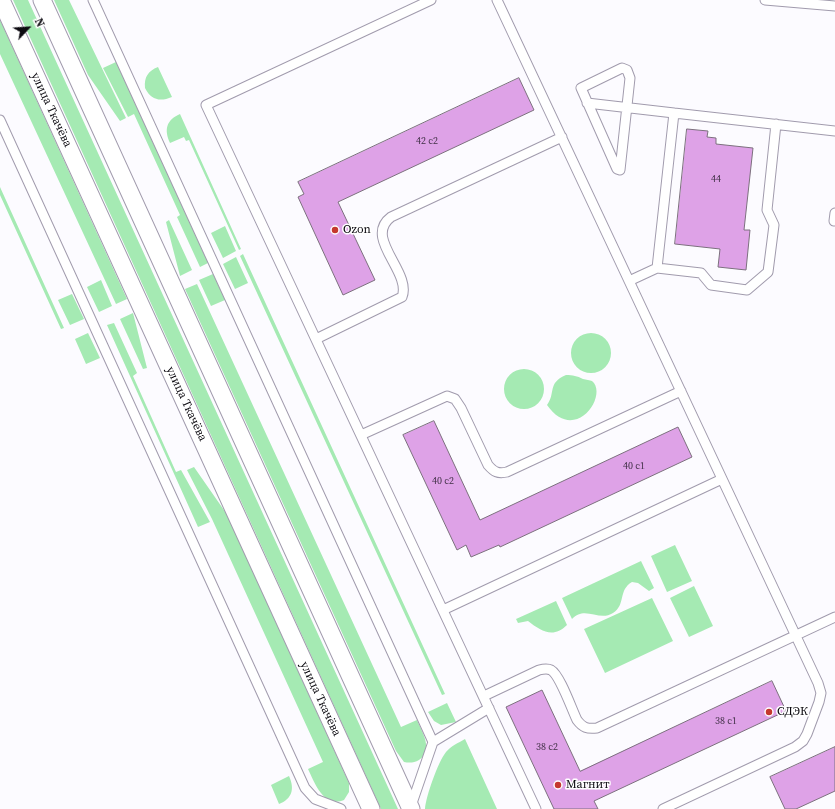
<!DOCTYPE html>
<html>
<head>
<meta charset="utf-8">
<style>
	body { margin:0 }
	#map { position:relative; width:835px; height:809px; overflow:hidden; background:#fcfbff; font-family:"Source Serif 4",serif }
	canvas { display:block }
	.north { position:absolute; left:8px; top:8px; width:40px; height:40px; -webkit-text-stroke:3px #fff; paint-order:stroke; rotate:65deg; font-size:11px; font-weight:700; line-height:16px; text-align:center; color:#0c0a10 }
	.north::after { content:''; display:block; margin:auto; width:14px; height:18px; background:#0c0a10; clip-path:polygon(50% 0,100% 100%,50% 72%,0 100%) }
</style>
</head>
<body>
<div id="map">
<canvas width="835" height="809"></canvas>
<div class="north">N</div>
</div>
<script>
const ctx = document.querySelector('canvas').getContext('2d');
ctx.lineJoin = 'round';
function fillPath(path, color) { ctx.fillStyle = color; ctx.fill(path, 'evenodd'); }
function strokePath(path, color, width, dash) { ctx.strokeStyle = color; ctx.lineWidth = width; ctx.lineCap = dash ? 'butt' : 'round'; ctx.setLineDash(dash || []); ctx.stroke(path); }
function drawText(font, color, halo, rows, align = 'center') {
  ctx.font = font + ' "Source Serif 4",serif'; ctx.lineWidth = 3; ctx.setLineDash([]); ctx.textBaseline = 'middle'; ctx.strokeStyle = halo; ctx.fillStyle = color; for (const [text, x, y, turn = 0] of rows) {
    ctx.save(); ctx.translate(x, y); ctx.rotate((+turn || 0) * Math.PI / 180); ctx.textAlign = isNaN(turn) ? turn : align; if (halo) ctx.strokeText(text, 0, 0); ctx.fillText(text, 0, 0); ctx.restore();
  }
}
fillPath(new Path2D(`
	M13,0H28L398,809H381Z
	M54,0H69L126,118L120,121L88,75Z
	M0,20L127,299L116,304L0,54Z
	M116,62L208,263L200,267L177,217L180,215L134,114L128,117L103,68Z
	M158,67L172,97C160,102 151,100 145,88C144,77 148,71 158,67Z
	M180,114L241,249L239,250L189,140L186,141L184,137L170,143C164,130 166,120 180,114Z
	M0,187L64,328L61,329L0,195Z
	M169,220L192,270L180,276L166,222Z
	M225,226L236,251L223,258L211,233Z
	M243,254L445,694L442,695L240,256Z
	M236,257L248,283L235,289L223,264Z
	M213,274L225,300L211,306L199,280Z
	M101,280L112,306L99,312L87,287Z
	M197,284L401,727L417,720C422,732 434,750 419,760C414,763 409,763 404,762L396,751L185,289Z
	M72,294L84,319L70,325L58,300Z
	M133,313L147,368L143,369L120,319Z
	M114,323L137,373L133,376L176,472L181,470L210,522L198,527L107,325Z
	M88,333L100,358L86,364L75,339Z
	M571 353a20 20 0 1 1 40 0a20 20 0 1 1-40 0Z
	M504 389a20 20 0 1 1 40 0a20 20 0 1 1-40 0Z
	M566,375C573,375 577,376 583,379C586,380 590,380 592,381C609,395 575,445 547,405C556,393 547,383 566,375Z
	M194,467L226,513L349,783V792L344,800C324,808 315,784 308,769L323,762L212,519L187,470Z
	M675,545L692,581L667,592L651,556Z
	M641,561L654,588L649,591L638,583L632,582C618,590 626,605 613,613C599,622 585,605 572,619L562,598Z
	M694,586L713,626L689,637L670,598Z
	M652,598L673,641L605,673L584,629Z
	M556,601L567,625C553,639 541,631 528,621L518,623L516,619Z
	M447,703L456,722L441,725L434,721L428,712Z
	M465,739L497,809H425C426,796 438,762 446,752C451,746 458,743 465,739Z
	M289,776C295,789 292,799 279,804L271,785Z`), '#a5eab3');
const building = new Path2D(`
	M519,78L534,110L338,202L375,280L343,295L298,197L304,194L298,182Z
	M687,129L708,131L707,137L716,138V144L753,148L744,230H750L746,270L718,267L720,249L675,244Z
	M434,421L480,520L678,427L692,457L500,547L499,545L471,557L466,545L457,550L403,435Z
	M772,681L786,711L594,801L598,809H554L506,707L542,690L580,771Z
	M835,747V791L796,809H785L770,777Z`);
fillPath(building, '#dea2e7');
strokePath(building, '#7c707e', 1);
const lane = new Path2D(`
	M93,0L433,742L411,806
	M431,0L206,105L536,809
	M497,0L818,683L821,693L819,702L807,734L803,741L795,747L663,809
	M765,0L835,6
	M622,68L627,70L630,78L620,170L617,169L581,88Z
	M587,103L674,113
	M0,120L305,788L315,799L341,809
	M834,221L835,213
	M657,268L674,113L835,131
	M629,281L657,268L701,273L711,285L747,290L768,272L774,225L767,210L776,124
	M316,339L402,297C412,272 363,238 391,217L562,137
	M361,435L447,396L455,399L461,408L488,465C494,472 498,474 507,472L681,391
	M443,610L722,479
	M484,696L539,670C543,669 547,668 551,670C560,675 572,710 577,720C583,728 587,729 597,728L835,617
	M433,742L489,708`);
const street = new Path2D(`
	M1,0L371,809
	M42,0L411,809`);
strokePath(lane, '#a19bad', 11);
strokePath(street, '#a19bad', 19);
strokePath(lane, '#fff', 9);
strokePath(street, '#fff', 17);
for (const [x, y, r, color] of [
	[335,230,4,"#c5382e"],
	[769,712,4,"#c5382e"],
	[558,785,4,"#c5382e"]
]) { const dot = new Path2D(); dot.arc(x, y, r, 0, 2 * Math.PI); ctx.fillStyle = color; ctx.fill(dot); strokePath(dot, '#fff', 1.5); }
drawText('10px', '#403046', null, [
	["42 с2",427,141],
	["44",716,179],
	["40 с1",634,466],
	["40 с2",443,481],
	["38 с1",726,721],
	["38 с2",547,747]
]);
drawText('12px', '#0c0a10', '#fff', [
	["улица Ткачёва",51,110,65],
	["улица Ткачёва",186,404,65],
	["улица Ткачёва",320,699,65]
]);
drawText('12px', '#0c0a10', '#fff', [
	["Ozon",343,230],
	["СДЭК",777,712],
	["Магнит",566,785]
], 'left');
</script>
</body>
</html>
